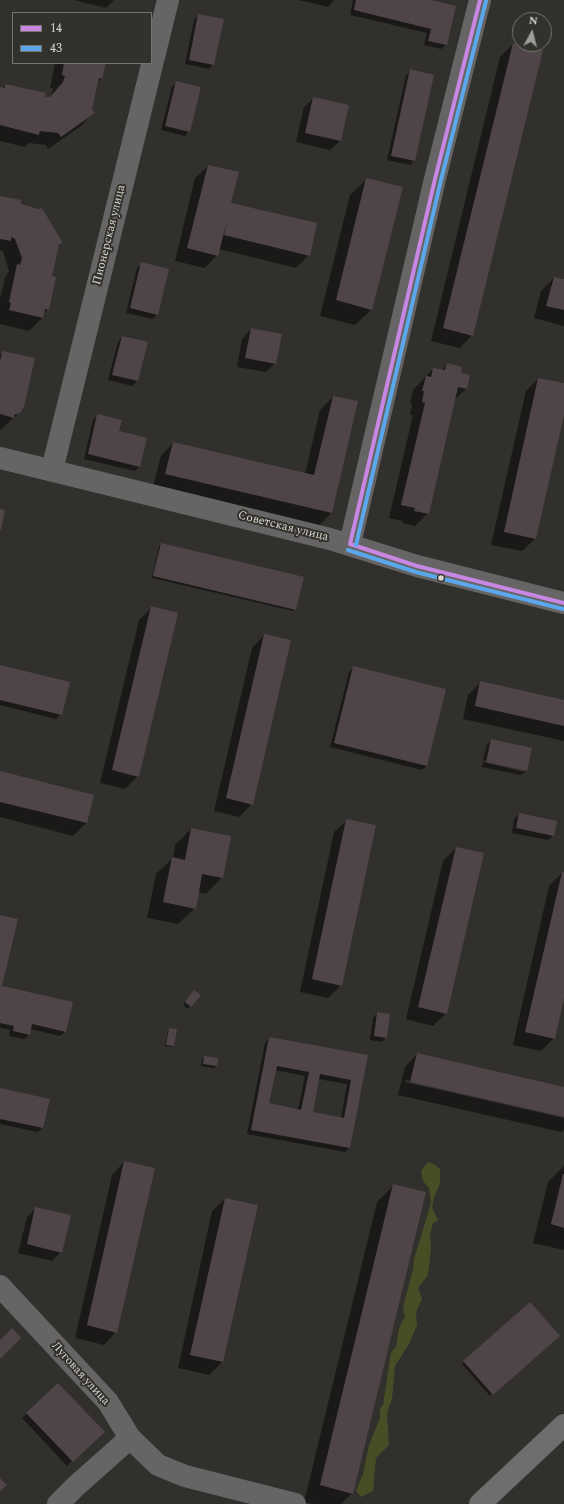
<!DOCTYPE html>
<html>
<head>
<meta charset="utf-8">
<style>
	body { margin:0 }
	#map { position:relative; width:564px; height:1504px; overflow:hidden; background:#31302d; font-family:Spectral,serif }
	canvas { display:block }
	.legend { position:absolute; left:12px; top:12px; width:140px; height:52px; box-sizing:border-box; background:#33312b; border:1px solid #75746f; margin:0; padding:5px 7px; list-style:none; font-size:12px; color:#d9d8d4 }
	.legend li { display:flex; align-items:center; gap:8px; height:20px }
	.legend b { width:20px; border:1px solid #75746f }
	.north { position:absolute; left:512px; top:12px; width:40px; height:40px; box-sizing:border-box; background:#33312b; border:1px solid #75746f; border-radius:50%; rotate:7deg; font-size:11px; font-weight:700; line-height:16px; text-align:center; color:#d9d8d4 }
	.north::after { content:''; display:block; margin:auto; width:14px; height:18px; background:#9e9d9a; clip-path:polygon(50% 0,100% 100%,50% 72%,0 100%) }
</style>
</head>
<body>
<div id="map">
<canvas width="564" height="1504"></canvas>
<ul class="legend">
<li><b style="height:5px;background:#c787e3"></b>14</li>
<li><b style="height:5px;background:#5aa8eb"></b>43</li>
</ul>
<div class="north">N</div>
</div>
<script>
const ctx = document.querySelector('canvas').getContext('2d');
ctx.lineJoin = 'round';
function fillPath(path, color) { ctx.fillStyle = color; ctx.fill(path, 'evenodd'); }
function strokePath(path, color, width, dash) { ctx.strokeStyle = color; ctx.lineWidth = width; ctx.lineCap = dash ? 'butt' : 'round'; ctx.setLineDash(dash || []); ctx.stroke(path); }
function drawText(font, color, halo, rows, align = 'center') {
  ctx.font = font + ' Spectral,serif'; ctx.lineWidth = 4; ctx.setLineDash([]); ctx.textBaseline = 'middle'; ctx.strokeStyle = halo; ctx.fillStyle = color; for (const [text, x, y, turn = 0] of rows) {
    ctx.save(); ctx.translate(x, y); ctx.rotate((+turn || 0) * Math.PI / 180); ctx.textAlign = isNaN(turn) ? turn : align; if (halo) ctx.strokeText(text, 0, 0); ctx.fillText(text, 0, 0); ctx.restore();
  }
}
fillPath(new Path2D(`
	M428,1162L434,1164L440,1169V1184L434,1197L432,1208L438,1220L433,1223L430,1235L431,1249L428,1275L418,1288L422,1299L416,1312L417,1325L409,1344L395,1366L392,1399L387,1413L389,1445L376,1458L373,1491L361,1497L356,1491L363,1474L369,1445L380,1418V1408L383,1405L391,1352L396,1347L399,1328L405,1317L403,1307L413,1270L414,1259L431,1203L429,1188L423,1181L421,1171Z`), '#494d26');
fillPath(new Path2D(`
	M74,0H114L106,8Z
	M298,0H334L328,7Z
	M353,0H427L446,45L441,49L424,45L427,33L350,15Z
	M198,15L213,65L209,69L185,64L194,20Z
	M513,44L472,335L460,348L431,341L500,57Z
	M55,63H105L101,79L97,83L91,110L93,113L81,126L48,149L46,145L29,143L25,147L0,141V88L2,89L6,85L49,98L51,96L53,88H50Z
	M411,71L414,161L410,165L387,160L406,75Z
	M176,83L189,131L185,136L161,130L172,87Z
	M314,98L348,106L340,141L330,150L296,142L304,107Z
	M208,166L230,204L309,255L296,268L219,249L217,255L205,268L175,261L195,178Z
	M367,179L372,309L355,325L320,316L350,195Z
	M0,197L20,205L62,243L58,247L51,277L48,309L43,314L42,318L29,331L0,324V298L5,278L9,271L3,251L0,250Z
	M142,263L157,315L152,319L126,313L137,268Z
	M554,278L564,280V326L534,318L541,291Z
	M251,329L275,363L266,372L237,367L242,339Z
	M122,337L146,343L137,381L132,386L108,380L118,342Z
	M3,352L19,413L0,430V355Z
	M447,364L460,374L469,376L466,389L454,400L428,513L415,526L402,523L403,521L389,518L413,415H410L412,404L410,403L413,390L433,369L441,371Z
	M538,379L564,384V410L535,539L522,551L491,545L526,391Z
	M333,397L357,402L331,513L319,526L153,486L161,456L173,443L305,474L320,410Z
	M97,415L118,432L140,466L135,471L84,459L93,420Z
	M162,544L295,609L293,611L152,578L159,546Z
	M152,607L138,776L125,789L100,783L139,620Z
	M264,635L252,804L239,817L214,811L252,648Z
	M0,666L61,714L56,719L0,705Z
	M354,667L427,765L422,770L330,747L349,672Z
	M481,682L564,701V741L463,719L468,695Z
	M491,740L526,771L521,775L482,767L483,762L524,772V770L483,760L487,745Z
	M0,772L93,796L86,823L73,836L0,817Z
	M519,814L553,836L548,840L512,833L514,819Z
	M347,820L341,985L328,998L300,992L334,832Z
	M191,829L222,877L206,894L198,892L195,908L178,924L147,918L156,874L173,858L175,845Z
	M456,848L446,1013L433,1026L406,1019L443,861Z
	M562,873H564V994L554,1038L541,1051L513,1045L549,886Z
	M0,916L1,987L65,1032L60,1036L30,1029L29,1035L24,1039L9,1036L10,1030L0,1028Z
	M192,993L199,995L188,1009L183,1005Z
	M377,1013L386,1037L382,1042L370,1040L373,1018Z
	M170,1029L173,1045L171,1047L165,1046L168,1031Z
	M269,1038L366,1056L349,1148L345,1152L247,1134L265,1043ZM275,1070L305,1076L298,1110L268,1104ZM318,1079L347,1084L341,1118L312,1113Z
	M417,1054L564,1088V1116L406,1080L405,1082L564,1118V1130L561,1132L398,1095L405,1067Z
	M204,1057L217,1059L216,1066L214,1068L201,1066L202,1059Z
	M0,1089L42,1128L38,1132L0,1124Z
	M124,1162L116,1332L104,1345L75,1338L112,1175Z
	M564,1166V1250L533,1243L548,1182Z
	M393,1186L352,1493L341,1504H313L304,1502L377,1202Z
	M225,1199L256,1205L222,1362L209,1375L178,1368L212,1211Z
	M36,1208L61,1252L52,1261L18,1253L27,1217Z
	M530,1303L558,1336L490,1396L462,1364Z
	M58,1384L103,1432L67,1466L22,1418Z`), '#0007');
fillPath(new Path2D(`
	M356,0H431L456,6L447,45L428,41L431,29L354,10Z
	M198,14L224,19L214,65L189,60Z
	M513,43L543,50L473,336L443,328Z
	M64,63H106L102,79L99,78L92,109L95,113L61,137L58,133L40,131L39,135L0,125V87L5,88V84L46,93L45,97H50L63,82L65,76L62,75Z
	M410,69L434,75L415,161L391,156Z
	M176,81L201,87L190,132L165,126Z
	M313,97L349,105L341,141L305,133Z
	M208,165L239,172L231,203L317,223L310,256L224,235L227,221L218,256L187,248Z
	M366,178L403,187L372,310L336,300Z
	M0,196L21,200V204L38,209L42,208L63,243L59,245L52,276L56,277L49,310L45,309L43,318L9,310L11,303L9,302L17,264L20,265L22,258L15,239L11,237V241L0,239Z
	M141,262L169,269L158,315L130,308Z
	M554,277L564,279V310L546,306Z
	M251,328L282,334L276,364L245,358Z
	M122,336L148,342L138,381L112,375Z
	M2,351L35,358L24,407L20,413L14,415V418L0,414V362Z
	M447,363L462,367L461,373L470,375L467,389L458,387L429,514L414,511L415,508L401,505L425,403L422,402L424,391H422L426,376L431,377L433,368L445,370Z
	M538,378L564,383V415L536,539L504,532Z
	M333,396L358,401L332,513L165,474L173,442L314,475Z
	M97,414L122,420L119,431L147,438L140,467L88,454Z
	M0,509L5,510L1,530H0Z
	M161,543L304,577L296,610L153,576Z
	M151,606L178,613L139,777L112,770Z
	M264,634L291,640L253,805L226,798Z
	M0,665L70,682L62,715L0,700Z
	M353,666L446,689L427,766L334,743Z
	M480,681L564,700V726L475,706Z
	M491,739L532,748L527,771L486,762Z
	M0,771L94,795L87,823L0,802Z
	M519,813L557,821L554,836L516,828Z
	M346,819L376,825L342,986L312,979Z
	M191,828L231,836L223,878L202,874L196,909L163,902L172,857L185,860Z
	M456,847L484,853L447,1014L418,1007Z
	M562,872H564V998L555,1039L525,1032Z
	M0,915L18,919L2,986L73,1002L66,1032L32,1024L30,1035L13,1031L14,1026L0,1023Z
	M194,990L201,995L191,1007L185,1002Z
	M377,1012L390,1014L387,1038L374,1036Z
	M169,1028L177,1029L174,1046L166,1045Z
	M269,1037L368,1055L350,1148L251,1130ZM277,1066L309,1072L301,1110L269,1103ZM320,1074L351,1080L344,1118L313,1112Z
	M417,1053L564,1087V1117L410,1082Z
	M204,1056L218,1058L217,1066L203,1064Z
	M0,1088L50,1099L43,1128L0,1119Z
	M124,1161L155,1168L117,1333L87,1325Z
	M563,1174H564V1228L551,1224Z
	M393,1184L426,1192L353,1494L320,1485Z
	M225,1198L258,1205L223,1362L190,1355Z
	M35,1207L71,1215L62,1253L27,1244Z
	M530,1302L560,1336L493,1395L463,1361Z
	M12,1328L21,1338L0,1359V1340Z
	M58,1383L105,1432L73,1462L26,1413Z
	M0,1478L7,1485L0,1491Z`), '#4f4548');
strokePath(new Path2D(`
	M0,458L330,539L417,566L564,603
	M52,470L168,0
	M350,544L435,179L480,0
	M0,1286L108,1402L130,1438L158,1465L185,1476L295,1504
	M58,1504L76,1486L130,1438`), '#666464', 22);
strokePath(new Path2D(`
	M480,1504L564,1425`), '#6f6d6e', 22);
strokePath(new Path2D(`
	M350,544L435,179L480,0
	M350,544L417,566L564,603`), '#c787e3', 4);
strokePath(new Path2D(`
	M356,545L441,180L486,1
	M348,550L416,572L563,609`), '#5aa8eb', 4);
for (const [x, y, r, color] of [
	[441,578,3.5,"#d9d8d4"]
]) { const dot = new Path2D(); dot.arc(x, y, r, 0, 2 * Math.PI); ctx.fillStyle = color; ctx.fill(dot); strokePath(dot, '#33312b', 1.5); }
drawText('12px', '#d9d8d4', '#33312b', [
	["Пионерская улица",110,235,-76],
	["Советская улица",283,527,14],
	["Луговая улица",80,1374,48]
]);
</script>
</body>
</html>
